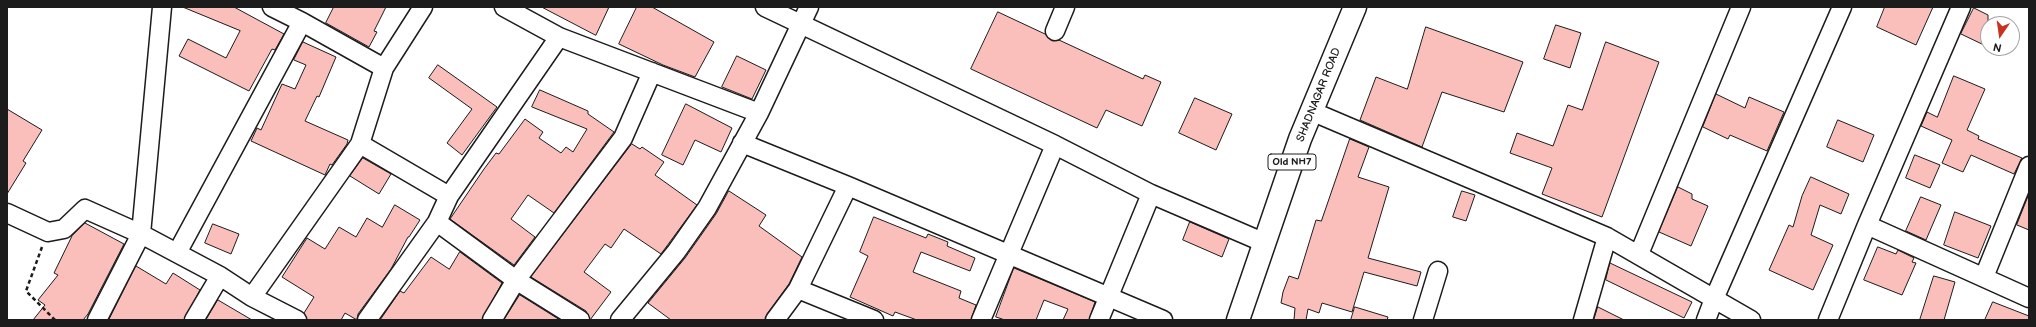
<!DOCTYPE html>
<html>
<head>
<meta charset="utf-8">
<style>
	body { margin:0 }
	#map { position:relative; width:2036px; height:327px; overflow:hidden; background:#fff; font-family:"Balsamiq Sans",sans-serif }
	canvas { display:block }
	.frame { position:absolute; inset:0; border:8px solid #1c1c1c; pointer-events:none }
	.north { position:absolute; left:1980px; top:16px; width:40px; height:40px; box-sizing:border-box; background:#fff; border:1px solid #a4a4a4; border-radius:50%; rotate:193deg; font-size:11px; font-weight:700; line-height:16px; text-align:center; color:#1c1c1c }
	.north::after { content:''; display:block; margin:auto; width:14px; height:18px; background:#c8321e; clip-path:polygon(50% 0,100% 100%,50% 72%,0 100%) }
</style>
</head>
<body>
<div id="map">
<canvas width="2036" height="327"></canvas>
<div class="frame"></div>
<div class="north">N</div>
</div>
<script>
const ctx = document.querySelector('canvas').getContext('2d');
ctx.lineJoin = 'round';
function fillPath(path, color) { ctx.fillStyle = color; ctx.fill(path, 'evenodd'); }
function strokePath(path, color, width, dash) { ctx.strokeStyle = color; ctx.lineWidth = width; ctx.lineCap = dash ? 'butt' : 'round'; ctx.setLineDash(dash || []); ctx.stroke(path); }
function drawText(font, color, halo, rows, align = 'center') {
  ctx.font = font + ' "Balsamiq Sans",sans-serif'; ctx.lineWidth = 3; ctx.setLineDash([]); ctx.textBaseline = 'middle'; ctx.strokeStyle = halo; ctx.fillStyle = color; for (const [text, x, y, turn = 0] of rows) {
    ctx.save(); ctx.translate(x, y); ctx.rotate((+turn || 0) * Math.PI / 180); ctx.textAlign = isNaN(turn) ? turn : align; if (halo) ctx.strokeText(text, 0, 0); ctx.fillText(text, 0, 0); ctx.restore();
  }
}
const building = new Path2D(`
	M183,7H234L284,34L275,50L272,49L249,91L179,56L188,39L226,58L240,31Z
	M334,7H386L374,31L377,32L369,47L326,23Z
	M542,7H609L596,35Z
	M637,7H652L714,42L695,77L663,65L619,44Z
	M1885,7H1933L1916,45L1877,27Z
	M1974,8L1988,15V36L1984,45L1961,34Z
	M998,12L1045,34L1051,40H1059L1143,79L1145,75L1161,82L1142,126L1106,110L1097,128L971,69Z
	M1556,25L1581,33L1570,68L1544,59Z
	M1426,27L1523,62L1504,112L1442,92L1422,147L1360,120L1376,77L1407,89Z
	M303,42L336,57L319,97L317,96L305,121L348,140L347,144L332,165L330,164L325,175L251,141L257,128L261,130L282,84L295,89L306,65L294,60Z
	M1606,42L1659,62L1602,217L1542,194L1552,168L1510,153L1517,133L1553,146L1568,105L1582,110Z
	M737,56L766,70L752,99L722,87Z
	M438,65L497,107L462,155L447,143L472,109L429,78Z
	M1954,76L1985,89L1967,130L1979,136L1978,139L2022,158L2014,174L1971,155L1963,172L1942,163L1952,140L1921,126L1927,112L1937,117Z
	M540,90L588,111V114L614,132L554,213L528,195L511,219L535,237L514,265L450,219L484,169L496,153L499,154L525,119L543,132L539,138L561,153L566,147L573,152L587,129L532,107Z
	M1716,94L1745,108L1749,97L1784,112L1767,151L1730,135L1728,139L1703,127Z
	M1195,98L1232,114L1216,150L1179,133Z
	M686,104L732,128L721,152L695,140L683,165L662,155Z
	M7,109L42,130L23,161L26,163L7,194Z
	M1838,120L1874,135L1863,162L1827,147Z
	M1350,139L1369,147L1358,177L1389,187L1368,258L1421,272L1417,286L1364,272L1352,312L1322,303L1319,313L1308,309L1306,320H1294L1295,308L1281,303L1283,292L1289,276L1298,279L1316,220L1321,221Z
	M632,144L640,149L642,147L664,162L655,175L697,205L661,254L624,229L611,248L605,244L584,272L611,292L590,320L586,311L531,277Z
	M1915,155L1940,165L1930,188L1906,178Z
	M363,158L391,174L379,194L350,176Z
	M1811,177L1849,194L1841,214L1820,205L1811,235L1833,245L1813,290L1769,270L1789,225L1793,227L1802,196Z
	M1678,187L1692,194V199L1708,206L1691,246L1659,232Z
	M729,191L766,215L759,226L802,257L789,284L767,314L765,320H671L648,303L685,258L716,214Z
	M1462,191L1475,195L1466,221L1453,217Z
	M2029,194V230L2017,225Z
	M1921,197L1941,205L1926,240L1906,231Z
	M395,205L420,220L409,237H408L391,269L358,314L357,320L345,313L341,320H307L304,313L314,297L282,277L307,238L325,249L339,227L356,237L367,218L382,227Z
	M1955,212L1991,226L1978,258L1944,245Z
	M874,217L926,238L928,234L948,242L947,246L975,258L970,271L921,252L913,272L961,291L959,298L976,305L971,320H917L895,312L893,316L850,297L868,256L860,252Z
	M1190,222L1229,239L1222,257L1183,240Z
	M85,223L124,244L88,314L83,320H33L45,305L38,300L58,275L54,273L72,236Z
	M213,224L239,234L231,254L205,243Z
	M1878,247L1896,254L1898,250L1914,258L1912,262L1916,263L1902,295L1864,280Z
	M460,252L502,283L482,320H380L400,291L404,293L431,257L449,269Z
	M1610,263L1692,302L1684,318L1606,280Z
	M136,266L166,284L173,273L200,290L184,320H109Z
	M1014,268L1095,302L1089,320H1063L1068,309L1044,300L1036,320H1005L996,317Z
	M1934,276L1955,282L1944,320H1920Z
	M520,295L560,320H504Z
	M218,300L252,320H206Z
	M1993,302L2029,316V320H1985Z
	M1355,307L1388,317L1387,320H1351Z
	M1598,307L1624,320H1594Z`);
fillPath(building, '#fabebb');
strokePath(building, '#1c1c1c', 1);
const minor = new Path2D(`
	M272,7L302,22
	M504,7L559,37L759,113
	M765,7L1055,145L1151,194L1265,243
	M1055,31L1065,7
	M1311,111L1607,237L1751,320
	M742,143L848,186L1163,320
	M360,144L449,196
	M7,213L48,232L64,229L85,209L141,234L220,276L252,297L297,320
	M437,222L516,280L580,320
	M1867,225L2029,298
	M177,253L302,22L384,68
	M1639,254L1741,7
	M1984,277L2029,166
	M798,289L874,320
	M252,297L360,144L384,68L423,7
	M97,320L141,234L162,7
	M194,320L220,276
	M367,320L437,222L449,196L559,37
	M492,320L516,280L623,138L652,72
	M620,320L676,252L707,208L759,113L809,7
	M775,320L798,289L848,186
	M981,320L1055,145
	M1099,320L1151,194
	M1423,320L1438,271
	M1583,320L1607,237
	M1706,320L1714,299L1842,7
	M1828,320L1867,225L1961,7`);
const primary = new Path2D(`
	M1238,320L1300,139L1355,7`);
strokePath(minor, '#1c1c1c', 21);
strokePath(primary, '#1c1c1c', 25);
strokePath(new Path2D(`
	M42,247L26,291L55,320`), '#1c1c1c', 2.5, [4, 3]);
strokePath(minor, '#fff', 18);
strokePath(primary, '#fff', 22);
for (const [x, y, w] of [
	[1292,162,48]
]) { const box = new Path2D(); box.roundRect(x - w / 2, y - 8, w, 16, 3); ctx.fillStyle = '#fff'; ctx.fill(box); strokePath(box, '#1c1c1c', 1); }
drawText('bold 10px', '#1c1c1c', null, [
	["Old NH7",1292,162]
]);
drawText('11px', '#1c1c1c', '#fff', [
	["SHADNAGAR ROAD",1319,95,-68]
]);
</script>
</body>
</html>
